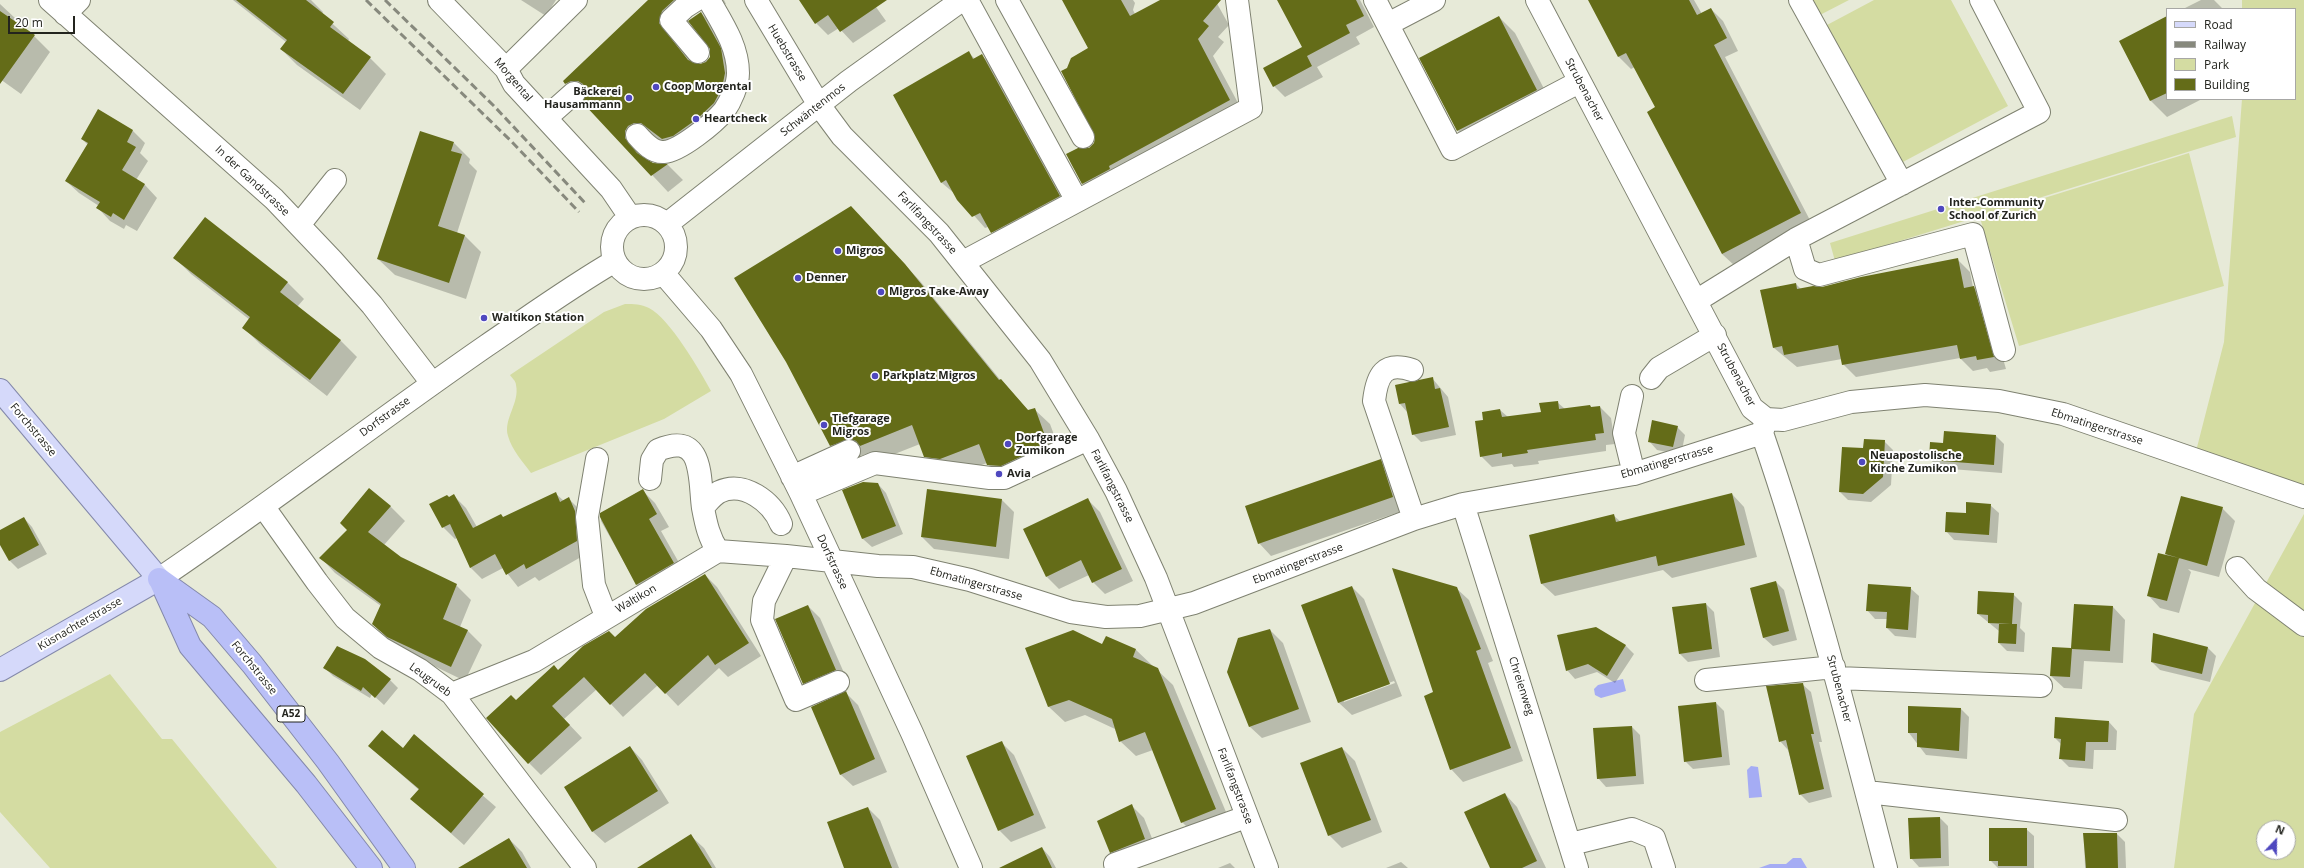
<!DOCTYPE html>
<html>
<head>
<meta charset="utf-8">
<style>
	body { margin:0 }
	#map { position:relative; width:2304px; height:868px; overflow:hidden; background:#e7ead8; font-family:"Open Sans",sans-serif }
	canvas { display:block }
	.legend { position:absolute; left:2166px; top:8px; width:130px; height:92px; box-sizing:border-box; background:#fff; border:1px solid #a7a7a5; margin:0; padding:5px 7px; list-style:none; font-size:12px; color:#23241e }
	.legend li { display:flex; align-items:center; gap:8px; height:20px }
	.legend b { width:20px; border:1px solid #a7a7a5 }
	.north { position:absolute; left:2256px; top:820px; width:40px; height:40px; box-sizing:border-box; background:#fff; border:1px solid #a7a7a5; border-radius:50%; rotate:22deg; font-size:11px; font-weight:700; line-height:16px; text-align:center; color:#23241e }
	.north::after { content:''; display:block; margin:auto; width:14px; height:18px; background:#4f48bf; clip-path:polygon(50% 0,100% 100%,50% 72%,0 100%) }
	.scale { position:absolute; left:8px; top:16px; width:67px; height:18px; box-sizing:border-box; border:2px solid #23241e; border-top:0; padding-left:5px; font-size:12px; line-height:14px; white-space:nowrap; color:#23241e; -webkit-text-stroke:3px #fff; paint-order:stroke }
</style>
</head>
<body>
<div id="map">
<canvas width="2304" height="868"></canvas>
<ul class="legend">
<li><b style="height:5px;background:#d5d9fa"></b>Road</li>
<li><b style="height:5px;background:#87897d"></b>Railway</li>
<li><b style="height:11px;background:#d4dca2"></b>Park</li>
<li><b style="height:11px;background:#646c18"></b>Building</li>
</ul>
<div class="north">N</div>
<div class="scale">20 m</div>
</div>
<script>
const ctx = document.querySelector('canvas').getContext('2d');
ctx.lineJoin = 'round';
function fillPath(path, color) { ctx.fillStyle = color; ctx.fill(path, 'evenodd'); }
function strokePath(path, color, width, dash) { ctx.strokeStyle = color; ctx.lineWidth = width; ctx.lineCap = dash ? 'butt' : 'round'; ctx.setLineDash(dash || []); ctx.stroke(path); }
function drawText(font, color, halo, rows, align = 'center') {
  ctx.font = font + ' "Open Sans",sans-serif'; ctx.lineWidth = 4; ctx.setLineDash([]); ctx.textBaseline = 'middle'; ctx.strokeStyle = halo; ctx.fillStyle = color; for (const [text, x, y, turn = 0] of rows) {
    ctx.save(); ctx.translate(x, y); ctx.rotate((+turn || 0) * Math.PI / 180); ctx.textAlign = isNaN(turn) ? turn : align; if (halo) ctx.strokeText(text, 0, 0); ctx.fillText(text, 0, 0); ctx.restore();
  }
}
fillPath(new Path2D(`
	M1810,0H1849L1818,16Z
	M1874,0H1951L2008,106L1901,163L1827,25Z
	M2242,0H2304V497L2194,459L2224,342L2242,99H2295V9H2242Z
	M2232,116L2236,137L1835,261L1830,243Z
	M2189,153L2224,286L2019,346L1980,218Z
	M625,304C634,304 641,304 649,308C670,319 699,369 711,391L664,419L531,473C523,462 512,450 508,436C503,419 520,403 516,385C516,381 512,378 510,375L604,312Z
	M2304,514V868H2174L2194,714ZM2264,828H2288V852H2264Z
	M110,674L162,739H172L277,868H50L0,812V732Z`), '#d4dca2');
fillPath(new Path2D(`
	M1623,679L1626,691L1601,698L1595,695L1594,689L1598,685Z
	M1751,766L1758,767L1762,797L1749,798L1747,770Z
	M1793,858H1801L1807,868H1759L1770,864H1786Z`), '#a5acf4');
fillPath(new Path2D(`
	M233,0H311L323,12L322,14L349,39L348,41L370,58L386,74L360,110L297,65L281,49L286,42Z
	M521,0H556L546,16Z
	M649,0H724L726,4L711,3L694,12L678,27L674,39L694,65H701L711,57V49L701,13L717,29L741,92L675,154L658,139L650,138L640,148V155L643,158L653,164L668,165L683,180L668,192L584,102L585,98L582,99L564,81Z
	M800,0H871L886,21L853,43L839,28L828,35L816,23Z
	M1063,0H1133L1135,3L1133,10L1135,14L1162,0H1215L1229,25L1218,37L1224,42L1213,56L1245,116L1099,199L1083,184L1067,155L1090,149L1095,144L1097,137L1068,68L1089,49Z
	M1278,0H1360L1374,27L1356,37L1360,44L1317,67L1323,77L1285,97L1274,86L1304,47Z
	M1589,0H1694L1702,14L1711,9L1723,21L1738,51L1725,57L1813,226L1735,266L1722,254L1656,108L1635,67L1631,69L1619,57Z
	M2201,0H2214L2223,9H2183Z
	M0,4L16,19L14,22L34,36L50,52L21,94L0,79Z
	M1499,17L1515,33L1553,106L1474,147L1458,131Z
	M2167,17V99H2202L2167,117L2151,101L2121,41Z
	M969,53L975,59L982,56L995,68L1071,208L1004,245L988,227L985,228L955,194L942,183L894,95Z
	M98,111L133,131L145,143L140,153L148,161L136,180L145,185L157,198L137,231L126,225L124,229L110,221L98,208L99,206L79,193L66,181L88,145L82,139Z
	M454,143L470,159L469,163L477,171L457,233L465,236L481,252L466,299L395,275L378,259Z
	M866,223L920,281L1002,382L1029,411L1034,409L1050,424L1063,459L1003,480L987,463L956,474L941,472L925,456L920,444L877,461L866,454L847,461L831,445Z
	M175,258L287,282L304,299L297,307L341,341L357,357L327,396L260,344L244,328L250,320L191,274Z
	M1957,259L1970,272L1973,287L1986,300L2006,369L1990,372L1987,368L1973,371L1960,358L1856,377L1843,364L1842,359L1797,367L1774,348L1796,284L1801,289L1822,288Z
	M1432,378L1448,397L1456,435L1421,442L1413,434L1408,413L1400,404L1396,386Z
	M1557,402L1565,409L1590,406L1592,408L1600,407L1611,418L1615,444L1606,445V451L1538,461L1539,464L1514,467L1512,464L1492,467L1481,456L1484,421L1500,410L1508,417L1542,413Z
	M1677,427L1685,435L1681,455L1657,450L1649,441Z
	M1996,436L2004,444L2002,473L1938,468L1930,459L1944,444Z
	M1884,441L1893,450L1891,485L1871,502L1848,500L1840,492L1843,448L1864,449Z
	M1380,460L1393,473L1405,510L1271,556L1259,543Z
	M878,484L886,493L903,534L872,547L863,539L844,491Z
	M642,490L655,503L669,527L661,531L686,575L649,597L637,585L601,521V513Z
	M556,494L564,501L569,499L581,511L588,553L539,581L535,577L518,587L503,568L482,579L470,567L457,538L455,539L443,527L450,498L454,496L466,508L477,527L504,518Z
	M1732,494L1744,507L1757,557L1672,578L1663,570L1555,596L1542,584L1530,535L1613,515L1621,522Z
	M1002,500L1014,512L1009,559L934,549L922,537Z
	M1088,500L1100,512L1133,581L1105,594L1093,582L1089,575L1059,589L1047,577Z
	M1990,505L1999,513L1997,543L1954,540L1946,531L1967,514Z
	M390,506L405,521L384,545L401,558L456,585L471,600L460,627L467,630L482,645L465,681L403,651L387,638L373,624L381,606L335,573L321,558L348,530Z
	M2222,508L2235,521L2219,577L2188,569L2191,572L2179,613L2160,608L2148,595L2169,557L2166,554Z
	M24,518L32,527L47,554L18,569L10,561L0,543V531Z
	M705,575L717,587L761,656L728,677L719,668L678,706L658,685L623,717L597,689L564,719L582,738L541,775L529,763L516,701L558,671L615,639Z
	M1776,582L1784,590L1797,640L1773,646L1764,638L1751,588Z
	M1352,587L1364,599L1402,696L1352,715L1339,703L1302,606ZM1394,681L1395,683L1344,702V700Z
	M1456,588L1469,600L1493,661L1488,663L1523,761L1463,782L1451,769L1434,693Z
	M1910,588L1919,596L1916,638L1895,636L1887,628L1888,619H1875L1867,610Z
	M2013,594L2022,603L2020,628L2025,633L2024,652L2007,651L1999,643V631L1978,614Z
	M1706,604L1714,612L1720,657L1688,662L1679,653Z
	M2075,605L2113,607L2125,620L2123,663L2084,661L2082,689L2064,688L2051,676L2053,648L2072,649Z
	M808,606L820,618L848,682L816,695L803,683Z
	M1596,628L1626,646L1634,654L1615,683L1597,672L1575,679L1567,670Z
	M1270,630L1283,643L1311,722L1262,738L1249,726Z
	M2154,634L2208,648L2216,656L2210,682L2160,670L2152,662Z
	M1103,645L1135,649L1173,685L1231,824L1198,838L1182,822L1153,750L1136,756L1120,741L1115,729L1085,715L1065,722L1049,707L1026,649Z
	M325,668L390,680L398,688L384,705L372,694L370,698L333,676Z
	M1802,684L1811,692L1822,742H1819L1832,797L1809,803L1800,794L1788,750L1780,741Z
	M846,693L858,705L887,772L853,786L840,774Z
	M1716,703L1724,711L1730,765L1693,769L1685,761Z
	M1961,709L1969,717L1967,759L1926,755L1909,733Z
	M2109,722L2117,731L2116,750H2094L2093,769L2069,767L2060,758L2061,744L2055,738Z
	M1632,727L1640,735L1644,784L1606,787L1598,778Z
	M414,736L496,807L464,845L412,799L419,790L369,746L403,749Z
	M1002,743L1014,755L1046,828L1011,842L999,830Z
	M630,747L642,760L669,803L605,843L592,831Z
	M1342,748L1355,761L1382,832L1342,848L1329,835Z
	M1505,794L1517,807L1546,868H1491Z
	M1131,805L1144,818L1157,851L1123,864L1111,852Z
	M868,808L880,820L899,868H845Z
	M1940,818L1948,826L1949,866L1919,867L1911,858Z
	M2026,829L2034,836V868H1998L1990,860Z
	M2084,834H2117L2125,842L2126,868H2085Z
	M691,836L704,848L716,868H639Z
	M509,839L522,852L531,868H476Z
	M1042,848L1050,857L1056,868H1004Z
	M1401,862L1408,868H1386Z
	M1230,863L1235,868H1218Z`), '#0003');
fillPath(new Path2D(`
	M236,0H306L334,22L330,27L371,57L343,94L280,49L287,40Z
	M648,0H674L662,11L659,23L688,60L700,64L706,62L710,57V49L688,21L701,12L721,48L725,73L722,88L714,103L697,119L673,136L662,139L641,123H634L628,126L625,131V138L637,153L653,163L668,164L651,176L582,102L586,91L583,84L578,81H571L565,84L563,81Z
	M799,0H887L840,32L828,15L815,24Z
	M1062,0H1121L1130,16L1160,0H1221L1203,21L1209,26L1198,39L1230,100L1109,166L1110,169L1082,184L1066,154L1078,148H1089L1094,143L1095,137L1061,71L1067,68L1071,58L1088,48Z
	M1277,0H1356L1364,16L1346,25L1350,33L1307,56L1312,66L1273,87L1263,68L1302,47Z
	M1588,0H1689L1697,15L1711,8L1727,38L1714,45L1801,213L1722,254L1647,112L1655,107L1626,53L1618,57Z
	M0,11L35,35L0,84Z
	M1499,16L1537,90L1457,131L1419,58Z
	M2167,16V93L2150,101L2119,41Z
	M969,51L973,59L982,54L1060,196L991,233L980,213L972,217L957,200L946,180L941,183L893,95Z
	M98,109L133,130L127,142L136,147L122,170L145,184L124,220L113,213L111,217L96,208L100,202L65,181L88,143L81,139Z
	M420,131L454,142L451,151L462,154L438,226L465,235L449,283L377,259Z
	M851,206L905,264L999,380L1001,379L1028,410L1035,408L1048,444L1001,466L987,465L979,444L940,459L924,457L912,425L860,446L856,441L850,439L830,446L786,362L734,278Z
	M205,217L288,282L280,292L341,340L310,380L242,328L250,317L173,258Z
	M1958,258L1964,288L1974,286L1994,357L1977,360L1976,356L1960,359L1957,345L1842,365L1838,345L1784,355L1782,346L1773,348L1760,290L1796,283L1797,289L1813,286L1822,287L1861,277Z
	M1433,377L1435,389L1440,388L1449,427L1412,435L1405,403L1399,404L1395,385Z
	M1558,401L1559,409L1590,405L1591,407L1600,406L1604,433L1595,434L1596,440L1527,450L1528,453L1502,457V453L1480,457L1475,421L1483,420L1482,412L1500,409L1502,417L1541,412L1539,403Z
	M1652,420L1678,426L1673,447L1648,442Z
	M1944,431L1996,435L1994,465L1929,460L1930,442L1943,443Z
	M1864,439L1885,440L1883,477L1863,494L1839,492L1842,447L1863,448Z
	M1381,459L1393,497L1258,544L1245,506Z
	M863,482L878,483L896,526L862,539L842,490Z
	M369,488L391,506L368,532L401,557L457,584L443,619L468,630L451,667L387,637L372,624L381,604L319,558L347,530L340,523Z
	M643,489L657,514L649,519L674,563L636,585L600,517V513Z
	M927,489L1002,499L996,547L921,537Z
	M556,492L560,502L569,497L575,511L577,541L526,569L524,564L506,575L495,554L470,568L450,524L442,528L429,504L447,495L449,497L454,494L473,528L501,514L503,517Z
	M1732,493L1745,545L1658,566L1656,556L1541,584L1529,535L1614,514L1616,522Z
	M2181,496L2223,507L2207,566L2165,554Z
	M1088,498L1122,569L1092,583L1081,560L1046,577L1023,529Z
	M1966,502L1991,504L1989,535L1945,532L1946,512L1966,513Z
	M24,517L39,545L9,561L0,545V530Z
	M2158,553L2179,558L2167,601L2147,596Z
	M1392,568L1457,587L1481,649L1476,651L1511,748L1450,770L1424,696L1433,692Z
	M705,574L749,643L715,665L708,655L665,694L645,673L610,705L584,677L552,706L570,725L528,764L486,718L511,695L516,700L554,665L558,670L583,646L609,631L615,637L646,609Z
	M1776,581L1789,631L1763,638L1750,588Z
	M1868,584L1911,587L1908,630L1886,628L1887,612L1866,611Z
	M1352,586L1390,684L1338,703L1301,605Z
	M1978,591L2014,593L2012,624H2017L2016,644L1998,643L1999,624H2011L1988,623V615L1977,614Z
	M1706,603L1712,649L1679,654L1672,607Z
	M2074,604L2113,606L2110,651L2072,649L2070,677L2050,676L2052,647L2071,648Z
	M808,605L836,670L803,684L775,619Z
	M1596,627L1626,645L1607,676L1588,664L1566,671L1557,635Z
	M1270,629L1299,709L1249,727L1227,672L1238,638Z
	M1073,630L1102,644L1106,636L1136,649L1133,657L1158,668L1216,809L1181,823L1145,732L1119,742L1112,719L1069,700L1048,707L1025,648Z
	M2153,633L2208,647L2202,674L2151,662Z
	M337,646L365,659L391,679L375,698L363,687L361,691L323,668Z
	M1803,683L1814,734H1811L1824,789L1799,795L1786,740L1779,742L1766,686Z
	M846,691L875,759L840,775L811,707Z
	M1716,702L1722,757L1684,762L1678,706Z
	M1908,706L1961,708L1959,751L1917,747V733H1908Z
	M2055,717L2109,721L2108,742H2086L2085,761L2059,759L2061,739L2054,738Z
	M1632,726L1636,776L1597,779L1593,728Z
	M382,730L403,748L414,734L484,794L451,833L410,799L419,789L368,746Z
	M1002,741L1034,815L998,831L966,756Z
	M630,746L658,791L592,832L564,787Z
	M1342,747L1371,820L1328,836L1300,763Z
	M1505,793L1537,861L1522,868H1490L1464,812Z
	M1132,804L1145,839L1110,853L1097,821Z
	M868,807L892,868H844L827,822Z
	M1940,817L1941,858L1910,859L1908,818Z
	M1989,828H2027V866H1998V861H1989Z
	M2083,833H2117L2118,868H2086Z
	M691,834L712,868H637Z
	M509,838L527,868H458Z
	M1042,847L1052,868H999Z`), '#646c18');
const minor = new Path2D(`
	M50,0L274,199L332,260L372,305L432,383
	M439,0L506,69L514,84L611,189L630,217
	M696,0L685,7L671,20L698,52
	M756,0L819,105L842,136L939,233L1040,360L1088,439L1116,491L1156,578L1267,868
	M967,0L1077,201
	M1007,0L1083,137
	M1375,0L1452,149L1579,82
	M1537,0L1752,408L1766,419
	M1800,0L1902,184
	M65,14L79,0
	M1388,24L1434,0
	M506,69L576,0
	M547,117L574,93
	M637,135C644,143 653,153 664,152C680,151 714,123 724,111C731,101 738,85 738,73C738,46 722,23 709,0
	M612 247a32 32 0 1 1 64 0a32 32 0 1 1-64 0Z
	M667,224L849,81L962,0
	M299,225L335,180
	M1796,239L1805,269L1819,275L1973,234L2004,350
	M963,262L1251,108L1237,0
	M663,273L711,329L741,374L801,494L912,733L971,868
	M1696,301L1796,239L2039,112L1981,0
	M1412,370C1384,361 1377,375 1374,401L1414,519
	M1651,378L1659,368L1715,335
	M1632,396L1624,433L1634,474
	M1766,419L1783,420L1851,402L1925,395L1999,401L2063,414L2304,497
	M1766,420L1762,433C1811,576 1848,722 1886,868
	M597,459L587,517L594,585L606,616
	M792,477L849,451
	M650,479L652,460L658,450C705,430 699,480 703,508C706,524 709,538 718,551
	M801,494L875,463L990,478H1004L1088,439
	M1463,504L1577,868
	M263,506L317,582L345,618L381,648L420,670L452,694L585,868
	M703,507C708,502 712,496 719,492C744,480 772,502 781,524
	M786,556L764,601L762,620L796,700L838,682
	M2237,568L2256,589L2304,625
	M159,579C270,504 376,422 486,346C529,317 570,287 615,261
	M1837,678L2041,686
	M1706,680L1834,667
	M452,694L534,661L718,551L786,556L878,566L913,567L970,580L1071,612L1106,617L1140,616L1194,603L1414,519L1463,504L1634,474L1762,433
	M1867,792L2116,820
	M1571,844L1632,829L1654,838L1664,868
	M1115,864L1246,817`);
const major = new Path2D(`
	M0,390L159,579L0,670`);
const highway = new Path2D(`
	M159,579L212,617L252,664L328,762L404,868
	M160,580L190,646L306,784L371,868`);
strokePath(minor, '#7f8271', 24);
strokePath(major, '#8489ab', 24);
strokePath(highway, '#8489ab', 24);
strokePath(minor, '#fff', 22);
strokePath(major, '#d5d9fa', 22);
strokePath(highway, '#b9bff7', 22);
strokePath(new Path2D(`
	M366,0L511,141L579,212
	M385,0L494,106L587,205`), '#87897d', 3, [8, 4]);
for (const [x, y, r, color] of [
	[656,87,4,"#4f48bf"],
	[629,98,4,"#4f48bf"],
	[696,119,4,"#4f48bf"],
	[1941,209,4,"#4f48bf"],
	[838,251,4,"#4f48bf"],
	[798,278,4,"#4f48bf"],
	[881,292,4,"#4f48bf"],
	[484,318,4,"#4f48bf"],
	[875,376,4,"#4f48bf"],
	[824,425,4,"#4f48bf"],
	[1008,444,4,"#4f48bf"],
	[1862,462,4,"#4f48bf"],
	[999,474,4,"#4f48bf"]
]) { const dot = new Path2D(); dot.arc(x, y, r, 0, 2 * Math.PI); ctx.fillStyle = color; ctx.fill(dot); strokePath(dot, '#fff', 1.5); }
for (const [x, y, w] of [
	[291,714,28]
]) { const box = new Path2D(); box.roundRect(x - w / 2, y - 8, w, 16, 3); ctx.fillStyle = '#fff'; ctx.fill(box); strokePath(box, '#23241e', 1); }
drawText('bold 10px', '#23241e', null, [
	["A52",291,714]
]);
drawText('11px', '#23241e', '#fff', [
	["Huebstrasse",787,53,59],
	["Morgental",513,80,50],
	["Strubenacher",1584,90,62],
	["Schwäntenmos",813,110,-38],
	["In der Gandstrasse",252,181,43],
	["Farlifangstrasse",927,223,47],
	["Strubenacher",1736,375,62],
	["Dorfstrasse",385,417,-36],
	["Ebmatingerstrasse",2097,427,18],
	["Forchstrasse",33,430,50],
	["Ebmatingerstrasse",1667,462,-16],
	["Farlifangstrasse",1112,486,63],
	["Dorfstrasse",832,562,65],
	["Ebmatingerstrasse",1298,564,-21],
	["Ebmatingerstrasse",976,584,16],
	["Waltikon",636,599,-30],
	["Küsnachterstrasse",80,624,-30],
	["Forchstrasse",254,668,51],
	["Leugrueb",430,680,36],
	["Chreienweg",1521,686,72],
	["Strubenacher",1839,689,75],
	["Farlifangstrasse",1235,786,69]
]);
drawText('bold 11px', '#23241e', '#fff', [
	["Coop Morgental",664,87],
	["Bäckerei",621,92,"right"],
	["Hausammann",621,105,"right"],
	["Heartcheck",704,119],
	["Inter-Community",1949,203],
	["School of Zurich",1949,216],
	["Migros",846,251],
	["Denner",806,278],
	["Migros Take-Away",889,292],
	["Waltikon Station",492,318],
	["Parkplatz Migros",883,376],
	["Tiefgarage",832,419],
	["Migros",832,432],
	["Dorfgarage",1016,438],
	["Zumikon",1016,451],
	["Neuapostolische",1870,456],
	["Kirche Zumikon",1870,469],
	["Avia",1007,474]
], 'left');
</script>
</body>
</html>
